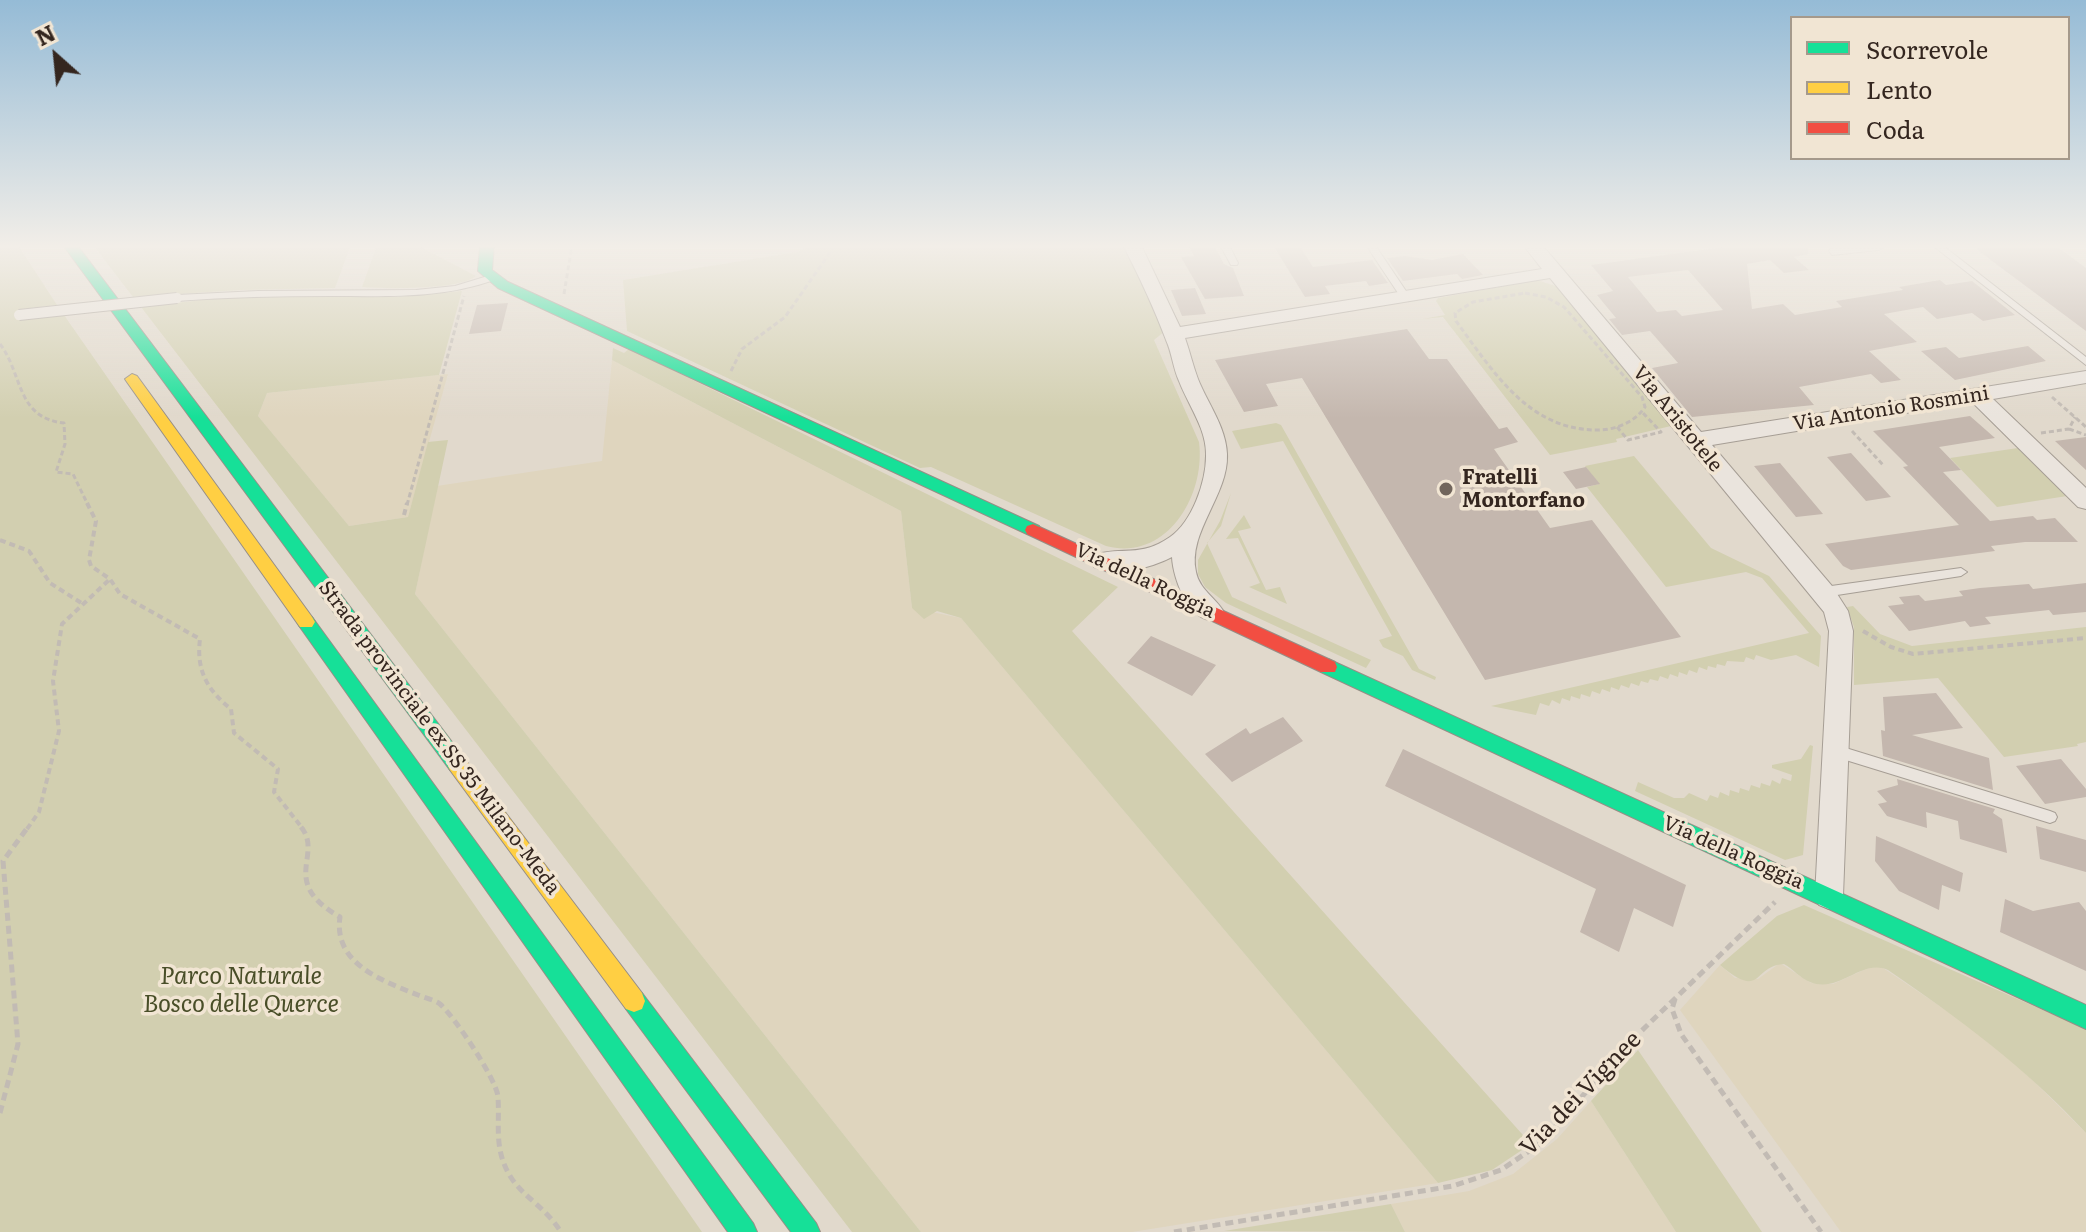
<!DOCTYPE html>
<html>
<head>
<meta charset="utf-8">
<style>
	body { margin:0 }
	#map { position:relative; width:2086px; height:1232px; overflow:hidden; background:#e1d9cc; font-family:Literata,serif }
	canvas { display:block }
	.legend { position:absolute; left:1790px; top:16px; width:280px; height:144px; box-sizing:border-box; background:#f1e5d3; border:2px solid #a5998b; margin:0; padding:10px 14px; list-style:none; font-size:24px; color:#34261f }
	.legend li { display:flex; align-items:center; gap:16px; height:40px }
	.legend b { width:40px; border:2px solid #a5998b }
	.north { position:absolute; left:16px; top:16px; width:80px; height:80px; -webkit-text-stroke:6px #f1e5d3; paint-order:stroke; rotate:333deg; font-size:22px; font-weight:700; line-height:32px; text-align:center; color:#34261f }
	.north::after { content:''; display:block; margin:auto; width:28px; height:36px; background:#34261f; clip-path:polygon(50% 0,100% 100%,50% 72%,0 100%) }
</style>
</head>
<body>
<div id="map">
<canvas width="2086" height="1232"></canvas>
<ul class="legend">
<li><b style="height:10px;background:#16e098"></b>Scorrevole</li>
<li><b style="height:10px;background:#ffcf43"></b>Lento</li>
<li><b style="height:10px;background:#f24e42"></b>Coda</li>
</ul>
<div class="north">N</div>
</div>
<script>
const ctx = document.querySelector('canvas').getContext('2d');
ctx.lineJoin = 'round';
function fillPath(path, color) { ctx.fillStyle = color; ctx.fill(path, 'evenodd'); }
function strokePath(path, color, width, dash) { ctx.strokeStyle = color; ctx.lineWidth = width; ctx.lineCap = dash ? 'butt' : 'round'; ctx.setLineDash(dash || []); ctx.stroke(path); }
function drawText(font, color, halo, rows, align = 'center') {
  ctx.font = font + ' Literata,serif'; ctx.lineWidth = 7; ctx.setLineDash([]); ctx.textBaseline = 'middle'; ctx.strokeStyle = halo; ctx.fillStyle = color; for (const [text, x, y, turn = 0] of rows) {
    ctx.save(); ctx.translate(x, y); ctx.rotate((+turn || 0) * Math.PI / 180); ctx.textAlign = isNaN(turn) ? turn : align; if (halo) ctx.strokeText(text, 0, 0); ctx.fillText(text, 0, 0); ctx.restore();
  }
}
fillPath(new Path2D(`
	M612,360L901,511L912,608L961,618L1438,1183L1132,1232H921L415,594L437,486L602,461Z
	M448,374L408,517L349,526L258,416L267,393Z
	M1780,963L1811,983L1820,984H1833L1866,969L1880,966L1974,1029L2010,1058L2086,1133V1232H1841L1680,1010L1720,965L1735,978L1758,979Z
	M1591,1101L1676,1232H1405L1391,1204L1469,1191L1513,1174L1557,1139Z`), '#dfd5be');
fillPath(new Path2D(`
	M0,245H18L57,305L22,309L16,320L64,315L702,1232H0Z
	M93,245H351L335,288L240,290L133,297Z
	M377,245H417L476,276C461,290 385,289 362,287Z
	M811,245H1125L1165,331L1154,340L1199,442C1206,495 1167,562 1106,546L931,467L920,468L627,331L623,280L797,252Z
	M1537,280L1559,287L1671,426L1616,439L1617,442L1550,455L1443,317L1422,319L1445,315L1436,301L1438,298Z
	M462,291L439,375L267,393L258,416L349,526L408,517L428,442L448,440L415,594L921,1232H852L141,307L227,297H397Z
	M613,348L624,353L629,349L1118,587L1072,631L1531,1144L1492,1170L1438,1183L961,618L937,611L924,619L912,608L901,511L612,360Z
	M1276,423L1281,425L1419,669L1436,677L1435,680L1412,670L1403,656L1383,647L1379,640L1392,636L1283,441L1241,449L1232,431Z
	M2018,448L2067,496L1997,507L1950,458Z
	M1634,456L1711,548L1769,576L1821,636L1819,667L1796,655L1771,660L1756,655L1754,660L1746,657L1744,662L1727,661L1725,666L1717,664L1716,668L1708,666L1707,670L1699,667L1697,673L1689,670L1687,675L1679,672L1678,677L1670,674L1668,679L1660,676L1658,681L1650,679L1648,683L1641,681L1639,686L1631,683L1629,688L1621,685L1619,690L1611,687L1610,692L1602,689L1600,694L1592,691L1590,697L1581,694L1580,699L1571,696L1570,701L1562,698L1560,704L1552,700L1549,706L1540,703L1536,715L1491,706L1809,633L1762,578L1746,572L1666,587L1587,487L1599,484L1585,466Z
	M1231,493L1221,526L1207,543L1232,597L1371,660L1366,668L1226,603L1205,587L1198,574V560L1220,521Z
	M1244,515L1251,528L1238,531L1266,590L1280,587L1287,604L1249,587L1260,583L1238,538L1226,539Z
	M1853,606L1880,634L1912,646L2086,627V742L2077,744L2078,746L2004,757L1938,678L1854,685V627L1847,607Z
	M1810,745L1813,746L1803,855L1785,860L1635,791L1638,782L1674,798H1684L1689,793L1707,801L1710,795L1718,798L1720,792L1729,796L1730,790L1739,793L1740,788L1749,791L1751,785L1760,788L1761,783L1770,786L1772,780L1780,784L1782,778L1791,781L1792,775L1772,768V765L1801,759Z
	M1804,905L2086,1029V1133C2026,1068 1960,1019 1888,970C1861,958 1840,994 1810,982C1800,978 1793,969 1784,964C1752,966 1763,1001 1720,965L1777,916Z
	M1638,1050L1762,1232H1676L1591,1101Z
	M1391,1204L1405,1232L1224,1231Z`), '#d2cfb0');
fillPath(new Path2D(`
	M1188,245H1214L1224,264L1233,268L1244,296L1205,299L1181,257L1194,256Z
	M1273,245H1299L1313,267L1372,260L1388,283L1369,286L1366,281L1325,286L1330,294L1305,297Z
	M1738,245H1808V254L1794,257L1809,270L1784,273L1770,260L1747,264L1752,309L1783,304L1795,315L1842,307L1836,301L1903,290L1899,287L1940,280L1946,285L1972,281L2015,315L1983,321L1972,313L1937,319L1923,307L1884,314L1917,342L1869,351L1901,380L1881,383L1871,374L1799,387L1814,405L1692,417L1652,368L1678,363L1650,331L1622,335L1609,319L1616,318L1597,295L1613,291L1591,265ZM1688,270L1723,310L1682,316L1676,310L1657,312L1628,277Z
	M1996,245H2055L2086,268V331L1976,249Z
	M1463,254L1483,275L1462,279L1457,274L1403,281L1387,258L1405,256L1432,260Z
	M1195,288L1206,314L1182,316L1171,290Z
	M508,303L501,331L469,334L477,305Z
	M1407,329L1429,359H1447L1499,429L1507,427L1518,442L1494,449L1550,528L1592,520L1681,637L1485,680L1302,378L1266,384L1278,406L1244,412L1215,360Z
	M2028,346L2046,361L1955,380L1921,351L1946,347L1959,358Z
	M1970,416L1995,438L1939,447L1961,470L1943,472L1990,521L2033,516L2037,520L2055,518L2078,542H2025L1991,546L1995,551L1851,570L1843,566L1825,544L1959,525L1903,467L1908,466L1873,431Z
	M2086,437V470L2055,441Z
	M1851,453L1891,497L1866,501L1827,457Z
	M1780,463L1823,514L1796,517L1754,466Z
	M1586,467L1600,484L1576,489L1563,472Z
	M2086,583V612L2053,615L2049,610L1985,617L1991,624L1970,627L1965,621L1909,631L1888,606L1904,604L1899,597L1919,595L1925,601L1963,596L1959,591L1980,588L2029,584L2033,589Z
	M1151,636L1216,665L1192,696L1127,663Z
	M1936,693L1963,728L1912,735L1989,758L1993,790L1883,756L1881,730L1885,731L1883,697Z
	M1283,717L1303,741L1232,782L1205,754L1246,728L1250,734Z
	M1403,749L1686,885L1673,927L1634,908L1619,952L1580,932L1596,889L1385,786Z
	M2061,759L2086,789V797L2045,804L2016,766Z
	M1897,779L1995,809L1993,813L2002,819L2007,853L1960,839L1958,821L1926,812L1927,828L1887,816L1878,804L1887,802L1877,791L1898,785Z
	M2036,826L2086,840V872L2040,859Z
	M1876,836L1963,873L1960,892L1942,885L1939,910L1899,891L1875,861Z
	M2005,899L2033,911L2079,902L2086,911V971L2000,932Z`), '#c4b7ae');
const lane = new Path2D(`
	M1220,245H1229L1238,263L1237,265H1231Z
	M1366,245H1375L1410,297L1408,299H1402Z
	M1932,245H1942L2086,357V365Z
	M491,275L494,276V280C441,299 386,296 330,296C279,296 228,297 177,301L172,298L177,295L258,291L416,290L455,286Z
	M1961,568L1967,572L1961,576L1824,597L1818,592L1824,587Z
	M1836,745L2050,811L2055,813L2057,817L2055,821L2050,823L1836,757L1831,755L1829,751L1831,747Z`);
const street = new Path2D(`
	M1123,245H1141L1180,327L1542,269L1523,245H1542L1701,432L2086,371V383L1993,399L2086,488V509L2078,507L1972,402L1712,445L1832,586L1848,611L1853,631L1843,896L1839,905L1829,909L1819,905L1815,896L1829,631L1824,612L1550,278L1185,338C1190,352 1193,366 1198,379C1208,404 1226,427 1227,454C1229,495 1187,532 1196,572C1199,589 1216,598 1224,612L1220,619C1191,628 1173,580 1172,557C1149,569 1119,575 1094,567L1090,561L1094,555C1122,546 1140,558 1170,537C1192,522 1206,482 1206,456C1207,429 1188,405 1179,381C1173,368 1172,353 1166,340C1154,308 1139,276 1123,245Z
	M1841,245H1888L1879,250L1832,255L1829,251L1832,247Z`);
const fast = new Path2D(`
	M63,245H77L464,758L467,764L464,770L457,773L450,770Z
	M480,245H494L492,270L508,282L1039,526L1041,530L1039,534H1027L498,288L478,271Z
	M306,615L312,617L753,1223L757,1232H728L300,627L297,622L300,617Z
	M1328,659L2086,1005V1029L1321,672L1319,667L1321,662Z
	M634,990L642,993L816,1223L820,1232H791L626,1009L623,1001L626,993Z`);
const slow = new Path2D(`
	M132,374L137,376L312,617L315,622L312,627H300L127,382L125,379Z
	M457,755L464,758L642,993L645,1001L642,1009L634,1012L626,1009L450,770L447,764L450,758Z`);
const jam = new Path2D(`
	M1033,524L1335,662L1337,667L1335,672H1321L1027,534L1025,530L1027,526Z`);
strokePath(lane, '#a69e95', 2);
strokePath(street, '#a69e95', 2);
strokePath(fast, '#968e86', 2);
strokePath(slow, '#968e86', 2);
strokePath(jam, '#968e86', 2);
strokePath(new Path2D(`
	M1525,293L1546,297L1564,307L1642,397L1645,407C1634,423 1615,430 1597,430C1528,430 1493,371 1456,321L1455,313L1473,302Z
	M564,294L572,245
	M0,344C23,374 16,418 64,423L65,444L56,472L73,474L88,505
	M731,371L742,349L785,317L829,254L830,245
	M2052,397L2086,427
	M1617,427L1628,440L1661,432L1643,413
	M2069,429L2086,435
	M1852,431L1883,465
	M2041,433L2069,429L2075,417
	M407,505L464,296`), '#c2bbb4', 3, [5, 3]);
strokePath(new Path2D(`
	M87,503L96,521L89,560L91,566L110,579L120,594L200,639C196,670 207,690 231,709L234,733L278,769L274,792L303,829
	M404,515L407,503
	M0,540L29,551L50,583L83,604
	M1863,631L1891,647L1913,654L2086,638
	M27,829L39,812L59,731L53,681L62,624L110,579`), '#c2bbb4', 4, [6, 4]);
strokePath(new Path2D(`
	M301,827C324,855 278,882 340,917C333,964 383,981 418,995C425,998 435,1000 440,1004C454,1016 497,1080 498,1097C500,1127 493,1150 512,1179C525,1198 546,1208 561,1232
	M1675,999L1672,1009L1681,1034L1821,1232
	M0,1113L18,1044L3,861L28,827
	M1174,1232L1453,1186L1501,1170L1541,1143L1631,1041L1775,902`), '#c2bbb4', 5, [8, 5]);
fillPath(lane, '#eae4dd');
fillPath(street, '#eae4dd');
fillPath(fast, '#16e098');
fillPath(slow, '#ffcf43');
fillPath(jam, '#f24e42');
const laneBridge = new Path2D(`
	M19,315L177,298`);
strokePath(laneBridge, '#a69e95', 12, []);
strokePath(laneBridge, '#eae4dd', 10);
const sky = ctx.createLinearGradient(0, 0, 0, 418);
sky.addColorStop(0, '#95bbd6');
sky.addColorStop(0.59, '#f2eee8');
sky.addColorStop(1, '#f2eee800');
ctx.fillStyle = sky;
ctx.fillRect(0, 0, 2086, 418);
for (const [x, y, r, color] of [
	[1446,489,8,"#71655c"]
]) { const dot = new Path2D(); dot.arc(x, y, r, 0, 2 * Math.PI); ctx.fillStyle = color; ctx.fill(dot); strokePath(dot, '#f1e5d3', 3); }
drawText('20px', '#34261f', '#f1e5d3', [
	["Via Antonio Rosmini",1891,409,-9],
	["Via Aristotele",1677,419,51],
	["Via della Roggia",1145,581,25],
	["Strada provinciale ex SS 35 Milano-Meda",439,738,53],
	["Via della Roggia",1733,853,24]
]);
drawText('bold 20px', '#34261f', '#f1e5d3', [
	["Fratelli",1462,478],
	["Montorfano",1462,501]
], 'left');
drawText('italic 24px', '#494e28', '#f1e5d3', [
	["Parco Naturale",241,977],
	["Bosco delle Querce",241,1005]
]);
drawText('24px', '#34261f', '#f1e5d3', [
	["Via dei Vignee",1581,1094,-46]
]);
</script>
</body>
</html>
